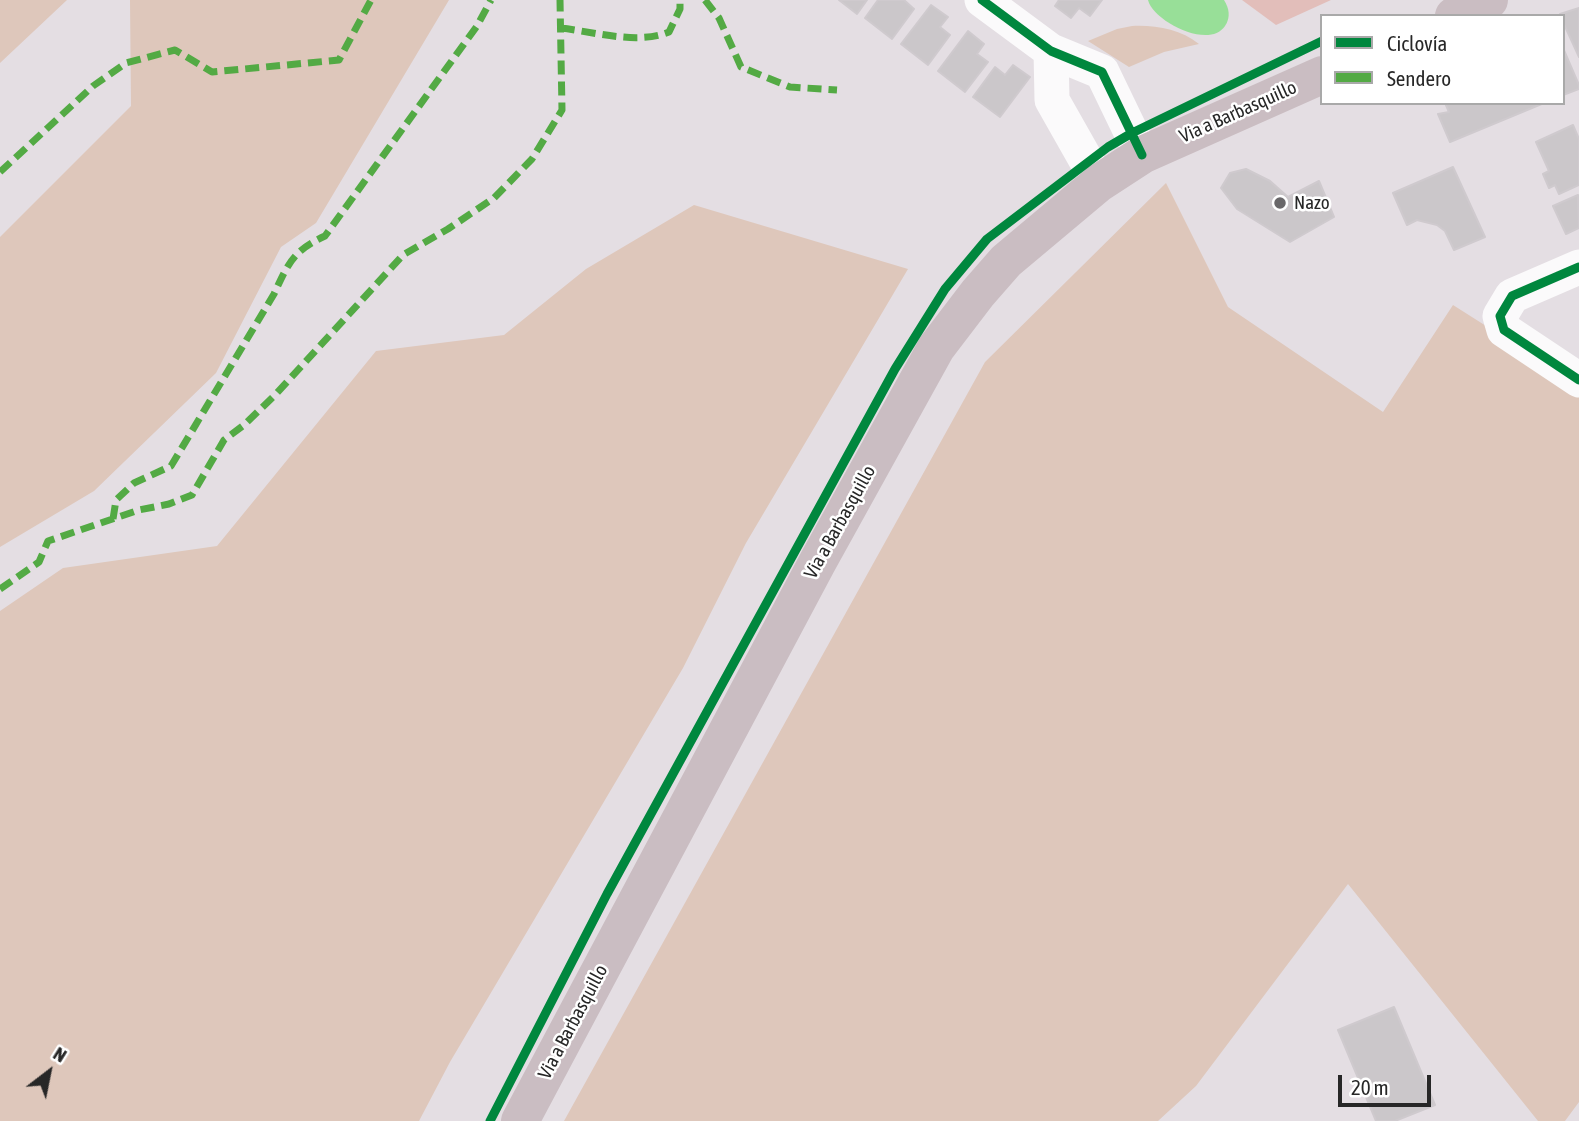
<!DOCTYPE html>
<html>
<head>
<meta charset="utf-8">
<style>
	body { margin:0 }
	#map { position:relative; width:1579px; height:1121px; overflow:hidden; background:#e4dee3; font-family:"Asap Condensed",sans-serif }
	canvas { display:block }
	.legend { position:absolute; left:1320px; top:14px; width:245px; height:91px; box-sizing:border-box; background:#fff; border:2px solid #a9a9a9; margin:0; padding:9px 12px; list-style:none; font-size:21px; color:#272727 }
	.legend li { display:flex; align-items:center; gap:14px; height:35px }
	.legend b { width:35px; border:2px solid #a9a9a9 }
	.north { position:absolute; left:14px; top:1037px; width:70px; height:70px; -webkit-text-stroke:5px #fff; paint-order:stroke; rotate:32deg; font-size:19px; font-weight:700; line-height:28px; text-align:center; color:#272727 }
	.north::after { content:''; display:block; margin:auto; width:24px; height:32px; background:#272727; clip-path:polygon(50% 0,100% 100%,50% 72%,0 100%) }
	.scale { position:absolute; left:1338px; top:1075px; width:93px; height:32px; box-sizing:border-box; border:4px solid #272727; border-top:0; padding-left:9px; font-size:21px; line-height:24px; white-space:nowrap; color:#272727; -webkit-text-stroke:5px #fff; paint-order:stroke }
</style>
</head>
<body>
<div id="map">
<canvas width="1579" height="1121"></canvas>
<ul class="legend">
<li><b style="height:9px;background:#00873e"></b>Ciclovía</li>
<li><b style="height:9px;background:#53aa44"></b>Sendero</li>
</ul>
<div class="north">N</div>
<div class="scale">20 m</div>
</div>
<script>
const ctx = document.querySelector('canvas').getContext('2d');
ctx.lineJoin = 'round';
function fillPath(path, color) { ctx.fillStyle = color; ctx.fill(path, 'evenodd'); }
function strokePath(path, color, width, dash) { ctx.strokeStyle = color; ctx.lineWidth = width; ctx.lineCap = dash ? 'butt' : 'round'; ctx.setLineDash(dash || []); ctx.stroke(path); }
function drawText(font, color, halo, rows, align = 'center') {
  ctx.font = font + ' "Asap Condensed",sans-serif'; ctx.lineWidth = 5; ctx.setLineDash([]); ctx.textBaseline = 'middle'; ctx.strokeStyle = halo; ctx.fillStyle = color; for (const [text, x, y, turn = 0] of rows) {
    ctx.save(); ctx.translate(x, y); ctx.rotate((+turn || 0) * Math.PI / 180); ctx.textAlign = isNaN(turn) ? turn : align; if (halo) ctx.strokeText(text, 0, 0); ctx.fillText(text, 0, 0); ctx.restore();
  }
}
fillPath(new Path2D(`
	M0,0H67L0,63Z
	M130,0H449L316,223L281,247L216,373L94,491L0,547V237L131,106Z
	M1132,26C1156,25 1180,29 1199,44L1164,52L1129,67L1088,41L1117,29Z
	M1166,183L1228,307L1383,412L1453,305L1579,385V1102L1565,1121H1538L1348,884L1196,1086L1158,1121H564L985,362Z
	M694,205L908,269L746,543L683,668L450,1062L419,1121H0V611L63,568L217,546L376,351L504,335L586,269Z`), '#dec7bb');
fillPath(new Path2D(`
	M1242,0H1331L1276,25Z`), '#e2beba');
fillPath(new Path2D(`
	M1148,0H1224C1229,8 1231,17 1225,26C1209,50 1153,21 1148,0Z`), '#98df98');
const building = new Path2D(`
	M839,0H867L857,14Z
	M878,0H904L914,9L892,39L865,18Z
	M1059,0H1102L1090,16L1079,8L1071,18L1055,6Z
	M931,5L948,17L940,27L950,35L928,65L901,44Z
	M1579,8V57L1563,22V16L1560,14Z
	M968,31L984,44L977,54L988,62L965,92L938,71Z
	M1563,48L1579,85V89L1563,95Z
	M1013,65L1030,77L1000,117L973,97L995,67L1005,75Z
	M1445,103H1544L1450,142L1438,114L1449,112Z
	M1573,125L1579,139V185L1559,194L1555,185L1549,188L1543,174L1549,171L1536,142Z
	M1453,167L1485,237L1454,250L1445,231L1437,225L1417,220L1407,225L1393,193Z
	M1246,169L1270,181L1288,197L1319,181L1334,217L1290,242L1237,209L1221,188L1230,173Z
	M1578,195L1579,228L1566,234L1553,206Z
	M1394,1007L1435,1105L1395,1121H1376L1338,1030Z`);
fillPath(building, '#cbc7ca');
strokePath(building, '#cfcace', 2);
strokePath(new Path2D(`
	M982,0L1051,51L1102,72L1142,155
	M1051,51L1052,100L1099,183
	M1579,267L1512,296L1500,316L1504,330L1579,380`), '#fbfafb', 35);
strokePath(new Path2D(`
	M1454,16L1489,0
	M520,1121L817,563L936,348L978,293L1006,261L1099,183L1142,155L1322,75`), '#cabdc2', 38);
strokePath(new Path2D(`
	M705,0L719,18L741,67L790,87L837,90
	M561,28C595,32 637,45 669,32L680,9V0
	M0,172L93,86L126,63L175,50L212,72L339,60L371,0
	M113,519L116,500L134,483L171,466L274,294C289,262 293,251 325,236L477,26L491,0
	M0,589L39,562L48,541L139,510L169,504L192,495L224,440L244,425L276,394L403,255L448,229L494,198L532,159L562,110L560,0`), '#53aa44', 7, [14, 7]);
strokePath(new Path2D(`
	M982,0L1051,51L1102,72L1142,155
	M1579,267L1512,296L1500,316L1504,330L1579,380
	M490,1121L607,894L895,369L945,289L987,239L1108,147L1132,133L1322,41`), '#00873e', 9);
for (const [x, y, r, color] of [
	[1280,203,7,"#696769"]
]) { const dot = new Path2D(); dot.arc(x, y, r, 0, 2 * Math.PI); ctx.fillStyle = color; ctx.fill(dot); strokePath(dot, '#fff', 2.5); }
drawText('19px', '#272727', '#fff', [
	["Via a Barbasquillo",1238,112,-24],
	["Via a Barbasquillo",840,522,-61],
	["Via a Barbasquillo",573,1022,-62]
]);
drawText('19px', '#272727', '#fff', [
	["Nazo",1294,203]
], 'left');
</script>
</body>
</html>
